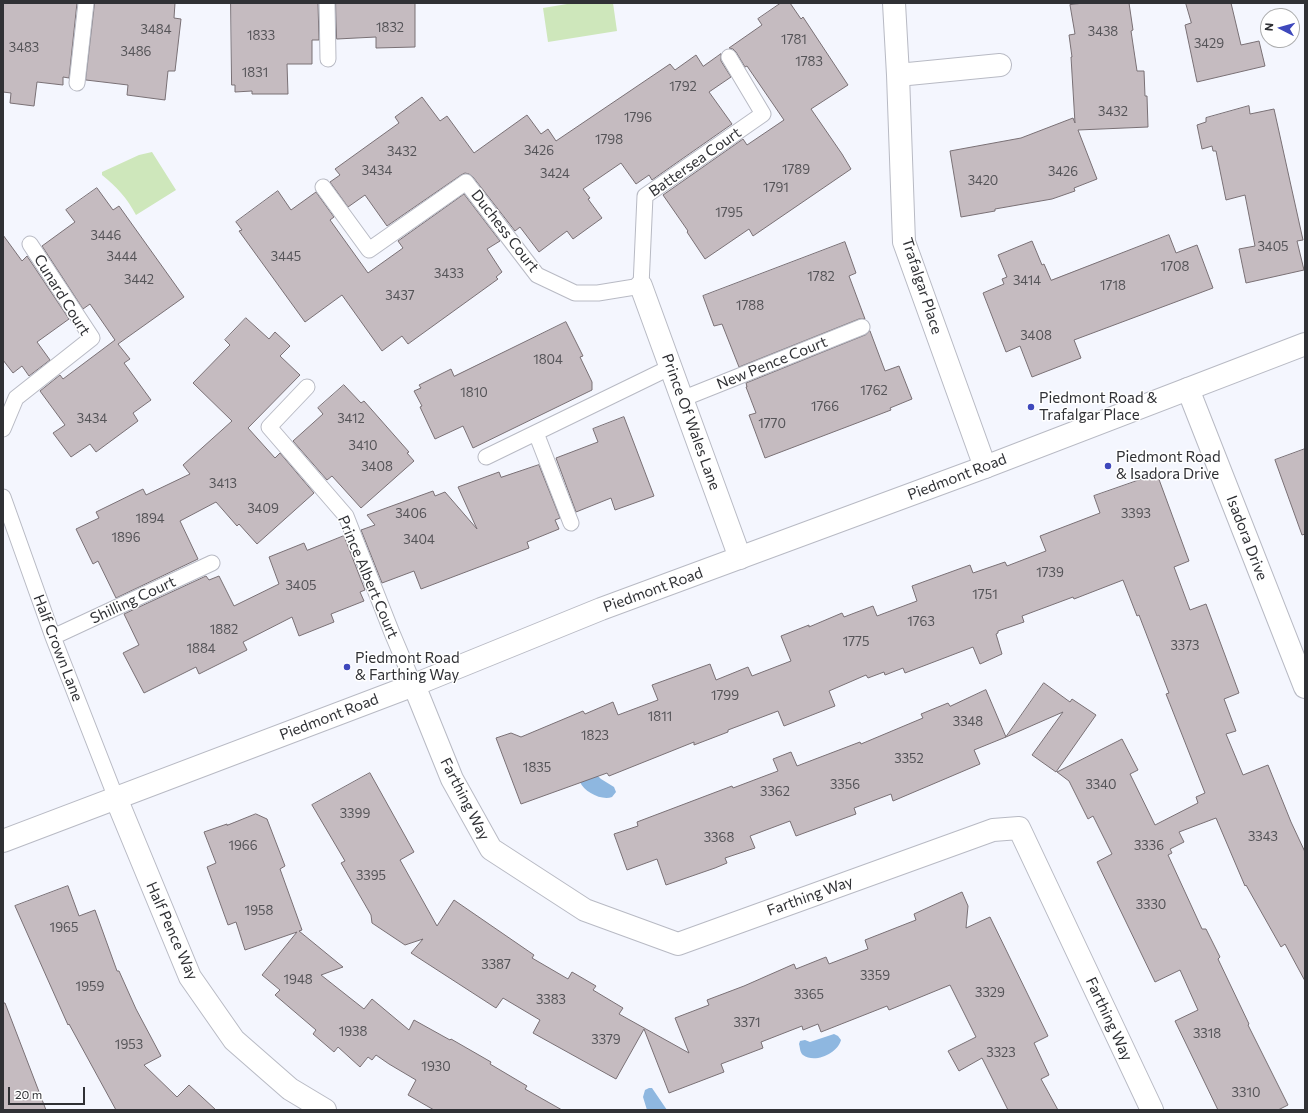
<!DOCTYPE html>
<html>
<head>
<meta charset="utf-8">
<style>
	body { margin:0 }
	#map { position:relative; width:1308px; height:1113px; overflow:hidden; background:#f4f6fe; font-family:Commissioner,sans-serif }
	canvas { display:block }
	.frame { position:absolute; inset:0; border:4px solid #303135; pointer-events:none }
	.north { position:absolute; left:1260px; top:8px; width:40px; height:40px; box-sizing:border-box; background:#fff; border:1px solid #acadae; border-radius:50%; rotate:276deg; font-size:11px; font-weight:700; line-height:16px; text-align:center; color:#303135 }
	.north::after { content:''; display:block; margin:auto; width:14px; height:18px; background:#3e48bc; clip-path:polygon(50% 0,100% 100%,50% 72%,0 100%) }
	.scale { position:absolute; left:8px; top:1087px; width:77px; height:18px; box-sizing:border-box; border:2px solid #303135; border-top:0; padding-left:5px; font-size:12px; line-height:14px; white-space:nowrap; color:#303135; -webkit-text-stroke:3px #fff; paint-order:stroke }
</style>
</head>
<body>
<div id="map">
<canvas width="1308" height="1113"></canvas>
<div class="frame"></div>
<div class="north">N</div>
<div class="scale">20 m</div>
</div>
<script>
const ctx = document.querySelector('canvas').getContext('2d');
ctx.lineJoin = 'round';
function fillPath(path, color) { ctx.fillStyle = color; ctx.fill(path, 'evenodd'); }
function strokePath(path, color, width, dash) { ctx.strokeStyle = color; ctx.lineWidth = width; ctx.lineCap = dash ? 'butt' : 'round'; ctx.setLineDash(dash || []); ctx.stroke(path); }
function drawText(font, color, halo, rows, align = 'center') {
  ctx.font = font + ' Commissioner,sans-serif'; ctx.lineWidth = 3; ctx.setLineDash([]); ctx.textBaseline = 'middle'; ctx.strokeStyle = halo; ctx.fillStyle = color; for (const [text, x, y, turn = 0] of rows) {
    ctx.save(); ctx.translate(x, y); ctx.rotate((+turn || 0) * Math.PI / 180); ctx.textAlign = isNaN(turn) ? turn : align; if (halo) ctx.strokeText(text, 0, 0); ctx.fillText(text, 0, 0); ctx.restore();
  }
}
fillPath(new Path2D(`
	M573,3H613L617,31L548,42L543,8Z
	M152,152L176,190L136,215C127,198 117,187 102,175V172L139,155Z`), '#cee7bb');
fillPath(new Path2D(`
	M595,773L601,779L614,787L616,792L612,797C602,801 584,792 580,782Z
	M834,1034L838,1036L841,1040C838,1053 815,1064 803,1055C800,1053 800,1047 799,1044L800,1041L805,1040L810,1042Z
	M649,1088H652L667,1110H647L643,1097L645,1090Z`), '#8eb7e0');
const building = new Path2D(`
	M3,3H77L69,78L63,77V85L37,82L34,106L10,103L11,93L3,92Z
	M95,3H175L174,18L181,19L175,71H168L165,100L127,95L128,85L86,80Z
	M231,3H318L319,40H312V64H287L288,94H252V91L235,92V85H232Z
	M336,3H415V47L376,48V37L337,39Z
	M781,3H790L801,19L803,17L848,85L811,109L842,154L851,169L753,236L749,229L705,259L687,232L688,231L663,195L743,139L747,145L784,120L747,66L745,67L736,52L733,49L729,48L762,25L758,19Z
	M1084,3H1129L1133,30L1131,31L1137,71H1144L1145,96H1147L1148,127L1078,130L1097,179L1074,188L1075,191L1052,199L995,209V211L961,217L950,151L1021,138L1073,118L1075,123L1071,57H1072L1069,35L1075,34L1070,5Z
	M1186,3H1231L1241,45L1259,41L1265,66L1197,82L1185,25L1191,23Z
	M721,54V61L731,77L709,92L732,124L652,180L649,175L636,184L621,163L583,189L590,198L588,199L602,218L573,239L567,231L539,252L520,227L515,231L473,177L469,174L465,173L461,175L387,226L365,195L348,207L330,182L340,175L335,169L399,123L395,117L422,97L440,121L447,116L474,153L527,115L541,134L548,129L556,141L670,64L675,70L696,55L703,66Z
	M1249,106L1250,114L1274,109L1303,240L1297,241L1304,270L1246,283L1239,249L1255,246L1245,195L1226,200L1216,151H1213L1212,146L1202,149L1197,125L1206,122V118Z
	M97,188L113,210L119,206L184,297L118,344L130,359L124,363L151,400L133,413L138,421L96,452L90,444L71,457L53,433L65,425L40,391L60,375L63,379L115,340L90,304L83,309L42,246L75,222L66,210Z
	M278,191L291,210L316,192L334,217L330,220L368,273L403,248L398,241L464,194L500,241L487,249L502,272L496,277L498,279L408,344L402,336L382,351L342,295L305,322L239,231L242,230L236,222Z
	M3,235L22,261L27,256L69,319L37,342L50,360L29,376L22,366L13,373L3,360Z
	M1169,235L1176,253L1197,245L1213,288L1074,340L1081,358L1032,377L1020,346L1006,352L983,293L1004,284L1002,279L1007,277L998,255L1032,241L1042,265L1044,264L1051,280Z
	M845,242L856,273L849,276L865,319H859L739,367L722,324L714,326L703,296Z
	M246,318L269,339L275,332L290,346L280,356L300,375L248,428L275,458L280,453L314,493L257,544L239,524L237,526L216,502L180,521L198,559L116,598L98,561L93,564L76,529L99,518L96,512L143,489L146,495L190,474L183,465L232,421L193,383L230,345L225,340Z
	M566,322L583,356L580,357L592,382V390L473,448L463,426L435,439L420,407L422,406L414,391L421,388L419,385L451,369L454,376Z
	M870,331L885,371L899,366L912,399L890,408L891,410L765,458L749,415L756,413L746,387H747L746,383L865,335Z
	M344,385L361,403L364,401L409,452L407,453L414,461L361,508L332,476L327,480L293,441L323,414L318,408Z
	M624,417L654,496L615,510L611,498L576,512L556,458L598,442L593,429Z
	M1305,449V534L1302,535L1275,460Z
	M539,465L560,518L555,520L559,529L527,542L529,548L421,589L414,571L382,583L361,530L375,525L367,515L433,491L435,496L445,492L477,529L458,487L499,472L501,477Z
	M1157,474L1189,561L1174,567L1190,610L1206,604L1239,693L1224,699L1236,731L1226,734L1243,775L1268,765L1291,822L1305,852V981L1285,944L1281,947L1246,885L1245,886L1216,818L1179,832L1184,842L1170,849L1172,853L1168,855L1202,929H1206L1220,957L1218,959L1249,1024L1248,1025L1288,1105L1278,1110H1218L1175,1021L1198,1010L1180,970L1155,982L1097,862L1112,854L1093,816L1088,819L1069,781L1057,772L1122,739L1138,770L1130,774L1155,825L1198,803L1196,797L1205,793L1166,694L1169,693L1139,615L1137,616L1123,580L1074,599L1073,597L1022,616L1024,622L998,631V633L996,634L1002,654L980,664L973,647L905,673L903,668L885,675L884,672L868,678L866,675L829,691L835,706L784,726L778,711L728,730V732L694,745V742L609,776L607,773L521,804L496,738L511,733L521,737L583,711L585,714L613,702L618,715L658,700L652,685L710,664L716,680L748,667L752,676L791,661L781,636L809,625V627L842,613L844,617L873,606L877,616L917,601L912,586L970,565L973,573L1005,562L1007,566L1046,551L1040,536L1100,513L1094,496Z
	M344,536L365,590L360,592L364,601L331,614L334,622L299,636L292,617L243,642L247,650L199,674L196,667L144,693L123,653L139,645L124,614L206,576L209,580L219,576L234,606L279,584L269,557L304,543L307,550Z
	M1044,683L1070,702L1072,699L1096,715L1056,772L1032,755L1063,712L1006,737Z
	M986,690L1006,737L974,750L980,764L893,801L891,794L854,808L856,814L796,836L790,821L750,836L755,848L725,858L727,863L715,868L666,885L657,859L627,870L614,834L638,826L637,822L732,786L733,788L778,771L773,759L791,752L797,766L860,742L861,744L923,718L921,714L948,703L950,706Z
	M370,773L414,852L400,860L437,926L454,900L534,955L532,958L568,979L572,972L596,986L593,990L623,1008L619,1014L689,1053L675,1018L709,1005L707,1000L744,986L794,964L796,969L826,957L829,964L868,949L865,940L916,920L914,914L962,892L968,906L966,928L990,917L1048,1036L1034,1043L1049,1075L1041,1079L1058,1110H1008L982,1058L959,1071L948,1051L976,1037L950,985L889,1010L887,1006L821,1032L818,1024L803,1030L802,1026L761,1042L763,1048L721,1064L724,1072L669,1093L644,1029L616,1079L533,1033L540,1020L503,998L496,1008L411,953L423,939L405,945L372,923L371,915L341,863L345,861L312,805Z
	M256,814L267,819L285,866L280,869L302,930L299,931L343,967L321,975L364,1009L372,999L409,1030L414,1020L450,1040L451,1039L491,1062L490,1064L527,1086L525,1089L562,1110H434L408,1095L416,1080L389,1064L376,1055L372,1060L368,1057L360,1067L338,1047L334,1052L313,1034L316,1030L275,995L280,990L262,975L297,932L245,950L236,922L228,925L207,867L216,863L204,832L227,824V825Z
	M68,886L79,916L95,910L117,971H119L136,1009L161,1056L144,1065L177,1097L189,1085L216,1110H116L69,1024L68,1025L15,906Z
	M3,1003H5L46,1110H3Z`);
fillPath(building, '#c5bbc0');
strokePath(building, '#797075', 1);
const lane = new Path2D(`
	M327,3L328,59
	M77,83L86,3
	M323,187L369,250L466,182L537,275L575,293H598L641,286L645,196L763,114L729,57
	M307,387L269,427L346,516L392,633L414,685
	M682,399L862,327
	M3,429L16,398L92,338L30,244
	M536,433L571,523
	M486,457L671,367
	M3,497L53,637L116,798
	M53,637L212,563`);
const street = new Path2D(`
	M894,3L898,75L904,242L985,467
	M898,75L1000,65
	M641,286L740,558
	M1188,389L1305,687
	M414,685L452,779L491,849L585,910L678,944L993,830L1019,828L1152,1110
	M116,798L190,977L234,1040L290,1089L325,1110`);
const secondary = new Path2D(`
	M3,841L414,685L601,609L985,467L1305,344`);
strokePath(lane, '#b8bac4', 17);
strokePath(street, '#b8bac4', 24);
strokePath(secondary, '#b8bac4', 24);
strokePath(lane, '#fff', 15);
strokePath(street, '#fff', 22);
strokePath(secondary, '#fff', 22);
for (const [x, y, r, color] of [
	[1031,407,4,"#3e48bc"],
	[1108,466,4,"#3e48bc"],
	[347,667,4,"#3e48bc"]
]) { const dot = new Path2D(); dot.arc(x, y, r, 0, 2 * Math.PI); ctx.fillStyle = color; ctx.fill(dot); strokePath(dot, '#fff', 1.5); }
drawText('13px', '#555458', null, [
	["1832",390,28],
	["3484",156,30],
	["3438",1103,32],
	["1833",261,36],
	["1781",794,40],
	["3429",1209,44],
	["3483",24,48],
	["3486",136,52],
	["1783",809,62],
	["1831",255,73],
	["1792",683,87],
	["3432",1113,112],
	["1796",638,118],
	["1798",609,140],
	["3426",539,151],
	["3432",402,152],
	["1789",796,170],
	["3434",377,171],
	["3426",1063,172],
	["3424",555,174],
	["3420",983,181],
	["1791",776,188],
	["1795",729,213],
	["3446",106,236],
	["3405",1273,247],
	["3444",122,257],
	["3445",286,257],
	["1708",1175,267],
	["3433",449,274],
	["1782",821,277],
	["3442",139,280],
	["3414",1027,281],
	["1718",1113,286],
	["3437",400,296],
	["1788",750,306],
	["3408",1036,336],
	["1804",548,360],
	["1762",874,391],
	["1810",474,393],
	["1766",825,407],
	["3434",92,419],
	["3412",351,419],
	["1770",772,424],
	["3410",363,446],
	["3408",377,467],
	["3413",223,484],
	["3409",263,509],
	["3406",411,514],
	["3393",1136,514],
	["1894",150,519],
	["1896",126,538],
	["3404",419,540],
	["1739",1050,573],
	["3405",301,586],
	["1751",985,595],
	["1763",921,622],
	["1882",224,630],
	["1775",856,642],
	["3373",1185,646],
	["1884",201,649],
	["1799",725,696],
	["1811",660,717],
	["3348",968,722],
	["1823",595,736],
	["3352",909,759],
	["1835",537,768],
	["3356",845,785],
	["3340",1101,785],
	["3362",775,792],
	["3399",355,814],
	["3343",1263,837],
	["3368",719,838],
	["1966",243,846],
	["3336",1149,846],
	["3395",371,876],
	["3330",1151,905],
	["1958",259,911],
	["1965",64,928],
	["3387",496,965],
	["3359",875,976],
	["1948",298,980],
	["1959",90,987],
	["3329",990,993],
	["3365",809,995],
	["3383",551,1000],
	["3371",747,1023],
	["1938",353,1032],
	["3318",1207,1034],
	["3379",606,1040],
	["1953",129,1045],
	["3323",1001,1053],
	["1930",436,1067],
	["3310",1246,1093]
]);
drawText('15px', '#303135', '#fff', [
	["Battersea Court",695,162,-35],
	["Duchess Court",505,231,52],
	["Trafalgar Place",922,286,72],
	["Cunard Court",62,295,58],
	["New Pence Court",772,363,-22],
	["Prince Of Wales Lane",691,422,70],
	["Piedmont Road",957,477,-21],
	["Isadora Drive",1247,538,69],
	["Prince Albert Court",368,577,67],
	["Piedmont Road",653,590,-20],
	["Shilling Court",133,600,-25],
	["Half Crown Lane",58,648,69],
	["Piedmont Road",329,717,-21],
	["Farthing Way",465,799,63],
	["Farthing Way",810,896,-20],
	["Half Pence Way",172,931,66],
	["Farthing Way",1109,1019,65]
]);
drawText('15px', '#303135', '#fff', [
	["Piedmont Road &",1039,398],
	["Trafalgar Place",1039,415],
	["Piedmont Road",1116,457],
	["& Isadora Drive",1116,474],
	["Piedmont Road",355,658],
	["& Farthing Way",355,675]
], 'left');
</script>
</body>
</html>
